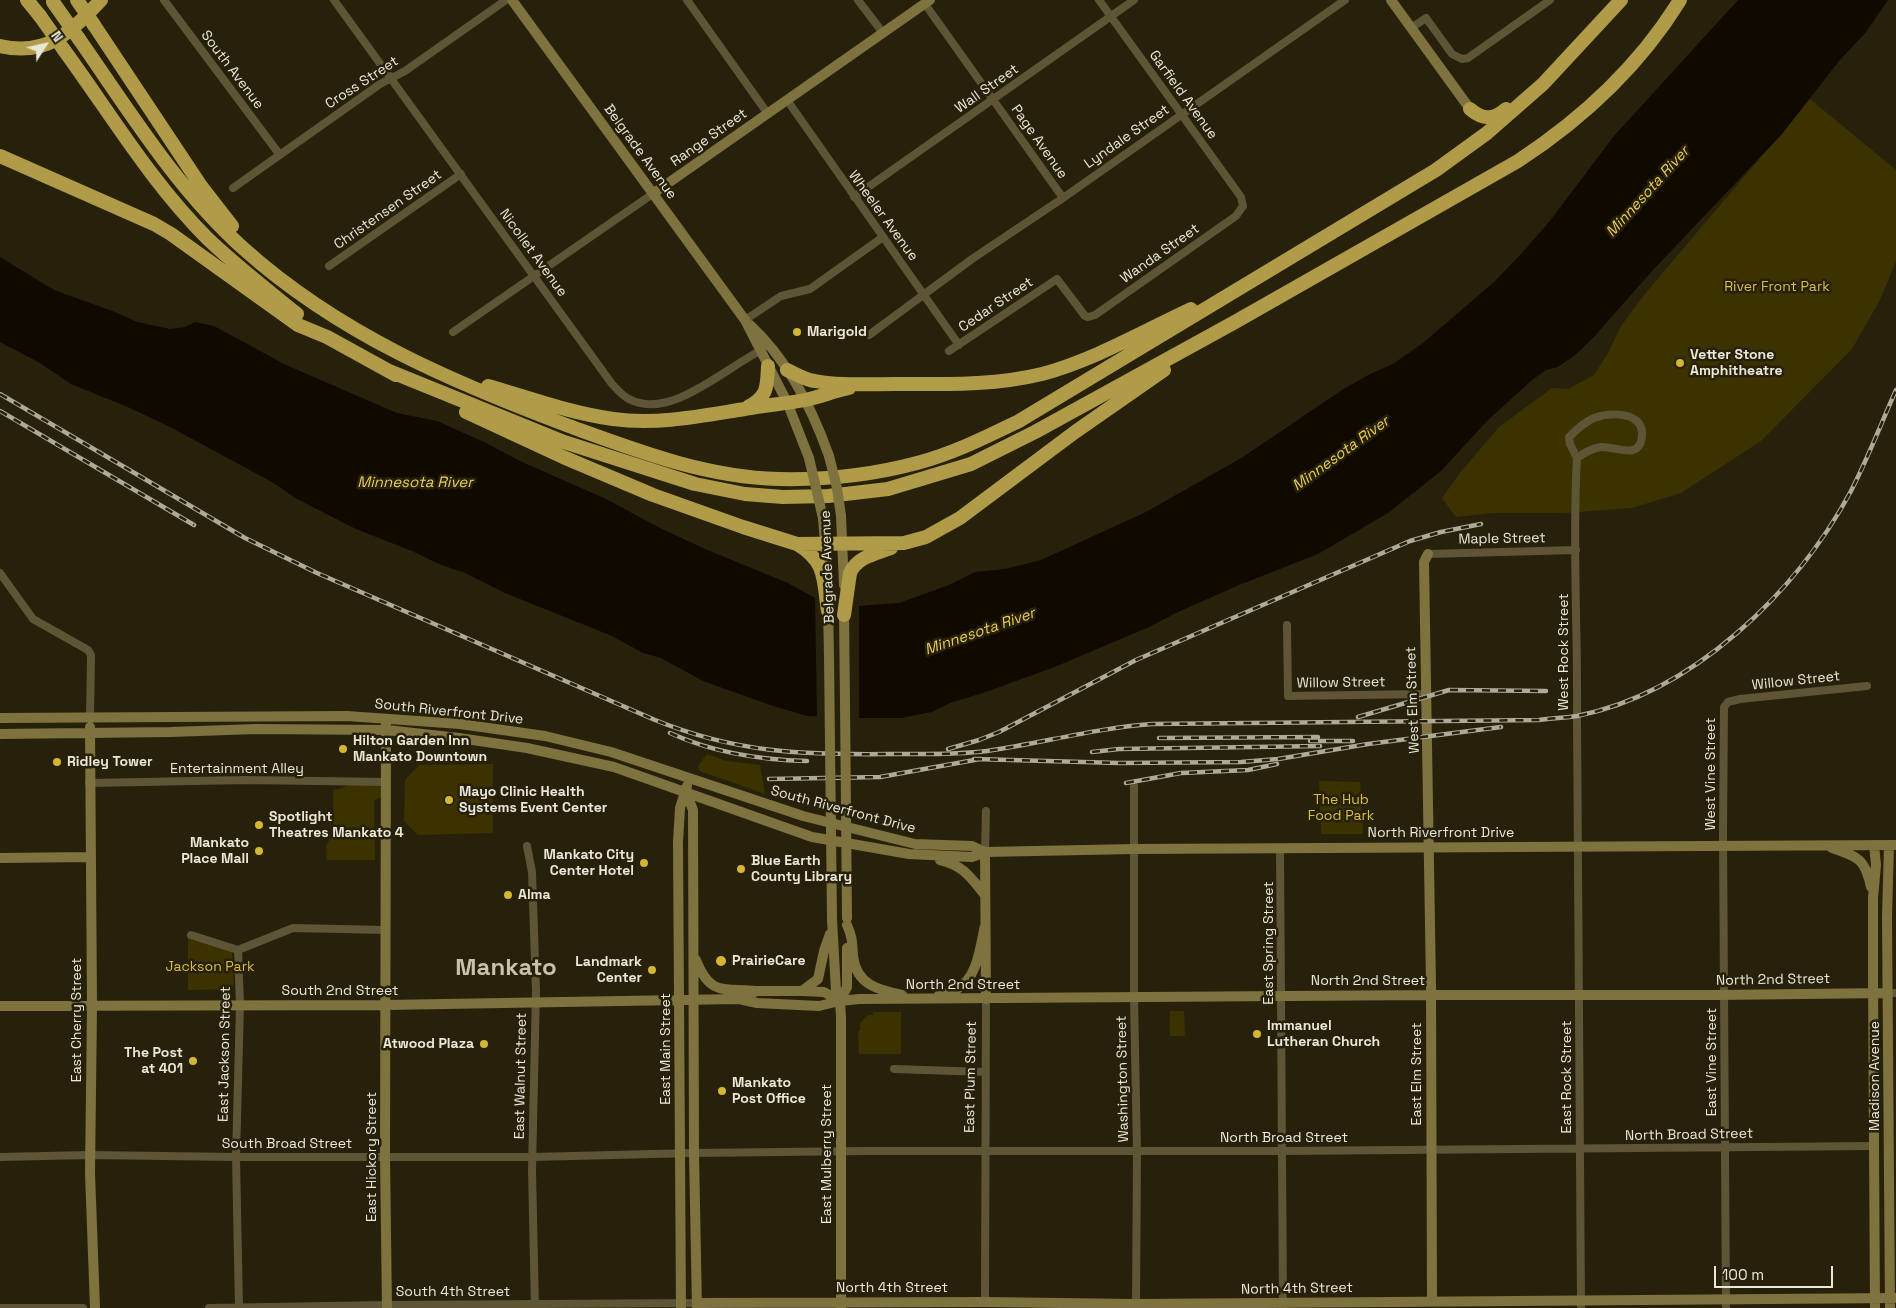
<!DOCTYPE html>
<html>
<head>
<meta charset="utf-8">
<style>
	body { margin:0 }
	#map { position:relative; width:1896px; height:1308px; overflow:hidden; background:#27210b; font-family:"Space Grotesk",sans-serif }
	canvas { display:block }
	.north { position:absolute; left:20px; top:20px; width:50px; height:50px; -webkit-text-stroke:4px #27210b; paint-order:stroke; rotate:55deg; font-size:14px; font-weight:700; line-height:20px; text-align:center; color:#eae7d9 }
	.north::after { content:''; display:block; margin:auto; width:18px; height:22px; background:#eae7d9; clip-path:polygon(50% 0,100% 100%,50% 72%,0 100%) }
	.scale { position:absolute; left:1714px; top:1266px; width:119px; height:22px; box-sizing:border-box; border:2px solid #eae7d9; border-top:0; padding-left:6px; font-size:15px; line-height:18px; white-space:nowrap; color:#eae7d9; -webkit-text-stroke:4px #27210b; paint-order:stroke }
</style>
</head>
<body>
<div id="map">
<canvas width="1896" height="1308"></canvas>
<div class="north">N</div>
<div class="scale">100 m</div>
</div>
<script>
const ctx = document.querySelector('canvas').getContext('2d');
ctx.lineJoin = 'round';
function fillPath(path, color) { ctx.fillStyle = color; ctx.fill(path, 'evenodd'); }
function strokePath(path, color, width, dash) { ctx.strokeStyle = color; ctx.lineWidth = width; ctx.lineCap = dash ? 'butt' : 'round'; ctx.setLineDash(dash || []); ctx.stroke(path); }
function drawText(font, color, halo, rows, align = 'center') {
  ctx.font = font + ' "Space Grotesk",sans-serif'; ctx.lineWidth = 5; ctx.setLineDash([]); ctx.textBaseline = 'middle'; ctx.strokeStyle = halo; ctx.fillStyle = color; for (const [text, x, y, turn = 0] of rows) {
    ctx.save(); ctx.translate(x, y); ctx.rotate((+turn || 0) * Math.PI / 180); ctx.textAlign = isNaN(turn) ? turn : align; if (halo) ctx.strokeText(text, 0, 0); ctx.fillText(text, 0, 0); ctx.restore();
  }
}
fillPath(new Path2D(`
	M1810,99L1896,170V261L1880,300L1852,349L1761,441L1681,493L1632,508L1565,513H1494L1456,517L1442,498L1460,473L1499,427L1552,388L1568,389L1594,375L1608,353L1621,326L1644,295Z
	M707,754L726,761L760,765L765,794L700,771L698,766Z
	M493,764V833L418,835L404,821L405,780L419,765Z
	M1319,781L1360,782L1363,834H1321Z
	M348,785H379L381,787V797L374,801L375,860H327L326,846L334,832L333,790L339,789Z
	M188,936L232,952L234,983L231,989L188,990Z
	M1170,1011H1184L1185,1036H1170Z
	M873,1012H901V1054H859L858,1031H860V1023L868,1015H873Z`), '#3c3200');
fillPath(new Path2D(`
	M1738,0H1888L1866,32L1839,61L1782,134L1653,270L1592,339L1575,355L1558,367L1546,370L1532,380L1487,421L1441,471L1388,513L1318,554L1239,585L1176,613L1149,627L1057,666L986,692L950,703L932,712L901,718H861L807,716L770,705L703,681L661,658L643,653L612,636L505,593L465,573L439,564L412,551L356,529L297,499L272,482L170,427L130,408L71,384L40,363L0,342V257L54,290L115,312L137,322L170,329L185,327L195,322L214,326L286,365L397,413L437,421L484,442L520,461L606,499L658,527L705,549L788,583L815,598L844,607L899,603L949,585L975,572L1005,569L1041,560L1146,512L1243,457L1342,390L1370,374L1393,364L1423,343L1494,282L1523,252L1549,222L1614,136Z`), '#0f0900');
fillPath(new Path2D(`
	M815,595L845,604L859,603V721L817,719Z`), '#27210b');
strokePath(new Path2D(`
	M164,0L280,155
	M334,0L612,384C617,389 622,396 629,399C670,421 725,368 760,351
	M687,0L768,114
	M858,0L883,33
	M925,4L1063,198
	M1411,28L1426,18L1452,54L1462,59L1468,58L1550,0
	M787,100L959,345
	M233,188L380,84L405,71L506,0
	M854,197L1134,0
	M329,266L461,174
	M745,320L781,296L810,289L883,237
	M453,332L654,193
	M869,335L972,259L1063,198L1345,0
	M949,351L1057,279L1085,316L1088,317L1095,315L1236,216L1243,206L1241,197L1099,0
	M1577,458L1570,444L1569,437C1576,430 1584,422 1594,418C1610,412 1644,411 1642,436C1640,461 1615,446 1601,447C1592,448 1584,453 1577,458C1572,543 1578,630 1577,716L1581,1308
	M1428,554L1576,550
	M0,573L33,619L88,650L91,655L90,717
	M1287,625L1288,696L1425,694
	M89,783L246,780L386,782
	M1134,786V998L1137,1151L1136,1308
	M527,846L532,872L536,991L532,1170L535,1308
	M1280,848L1283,1308
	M985,852L986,811
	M191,935L238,950L293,928L386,930
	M238,950L240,1005L236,1157L239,1308
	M1888,993H1896
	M894,1069L985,1072
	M0,1157L89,1155L236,1157H532L694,1153L865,1151H1282L1874,1146
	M985,1302L986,999
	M0,1308H83
	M209,1308L387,1305L697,1303
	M1726,1308L1723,834L1724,707L1728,702L1740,699L1867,686`), '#5d5536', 8);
strokePath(new Path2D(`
	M512,0L745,320L787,402L809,458
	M1391,0L1470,109
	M654,193L930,0
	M750,325C788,360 812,408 829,456
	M841,516L844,585
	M823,518L828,581
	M1428,554L1424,562L1431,985L1432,1301
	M828,606L829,657
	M844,610L845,704
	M0,718L347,716L460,724L545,736L611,752L803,816L915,844L972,846L985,852
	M386,724L385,1156L387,1308
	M90,727L92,1006L90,1173L95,1308
	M0,734L171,732L256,729L387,730L459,738L527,748L614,767L812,837L909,854L972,857L985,852L1134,849L1896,845
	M686,792L693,810L694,1153L697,1308
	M1874,845L1876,865L1873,898V976L1875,1308
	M1889,845L1887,917L1890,1308
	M1832,848C1858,857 1865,858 1871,887
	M985,852L986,999
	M0,858L90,857
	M940,860C963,865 971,878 985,895
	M832,919L836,991L840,1001L841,1017V1307
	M847,925C853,938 852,944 853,956C856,985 879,990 902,995
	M696,960C710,996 723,988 756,991
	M802,991L818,979L824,951L830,934
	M939,995C945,993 952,992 957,989C978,978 980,946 985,926
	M739,999L757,991H802L824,992L840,1001
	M840,1001L847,987V948
	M0,1006L386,1005L739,999L757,1003L819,1006L840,1001L859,999L1431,995H1717L1888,993
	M697,1303L985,1302L1136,1304L1896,1298
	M681,1308L678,842L680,808L687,786`), '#7e723e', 10);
strokePath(new Path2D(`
	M27,0L40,16
	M94,25L201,186L232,226
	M79,39C130,112 177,189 244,249C339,334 452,382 569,426C638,451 705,477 779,479C825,480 872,475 917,463C952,454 986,437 1019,421L1436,170L1487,133L1543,84L1621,0
	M0,46C47,57 71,32 101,0
	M64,50C110,113 151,182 207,238C235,265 266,289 297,314
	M1470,109C1483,120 1493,120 1506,109
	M0,156L154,224L171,234L298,325L327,337L396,375
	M787,370C796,374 805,380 815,381C841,386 869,384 895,384C944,384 993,386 1042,374C1094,360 1142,332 1191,309
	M389,371L564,442L695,484L745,494L783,497L828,496L888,489L971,464L1035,432L1235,322L1518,161C1582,119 1640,65 1680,0
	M488,386C530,398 570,413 613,419C658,425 701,416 745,409C765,405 785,404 805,400C820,397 834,391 849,388
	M748,407C768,396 767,387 768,366
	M466,412L563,457L653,495L743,527L797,544L904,543L926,537L960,518L1075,432L1164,370
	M797,544C827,562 823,579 828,611
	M844,615L850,573C857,557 875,554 891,548`), '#b09c48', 14);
const rail = new Path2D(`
	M0,394L245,538L317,573L655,720C736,753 803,755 889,754C922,754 955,755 987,751C1043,743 1096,728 1152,724L1539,720C1552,718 1565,718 1577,716C1693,693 1797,592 1851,491C1868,458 1881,424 1896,390
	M0,411L194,525
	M1358,717L1449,690L1546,691
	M670,733C714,753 759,760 807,761
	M1159,738L1318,737
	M1310,741H1353
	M948,749L979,740L999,732L1136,660L1364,561L1410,541L1441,532L1481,524
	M1092,752L1119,749L1320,746
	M974,759L1119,763L1241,762L1278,759L1368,744L1501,727
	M769,779L880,777L980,759
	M1126,783L1181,773L1248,770L1277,764`);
strokePath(rail, '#aeaa9a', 4.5);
strokePath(rail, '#27210b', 2.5, [8]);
strokePath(new Path2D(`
	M829,456L837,488L841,516
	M809,458L823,518
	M829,657L832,919
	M845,704L847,918`), '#7e723e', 10);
strokePath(new Path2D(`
	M77,0L94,25
	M53,2L79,39
	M40,16L64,50`), '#b09c48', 14);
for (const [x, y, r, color] of [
	[797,332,5,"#d3b635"],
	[1680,363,5,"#d3b635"],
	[343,749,5,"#d3b635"],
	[57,762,5,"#d3b635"],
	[449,800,5,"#d3b635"],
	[259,825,5,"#d3b635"],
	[259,851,5,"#d3b635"],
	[644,863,5,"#d3b635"],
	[741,869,5,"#d3b635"],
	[508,895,5,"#d3b635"],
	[721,961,6,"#d3b635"],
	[652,970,5,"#d3b635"],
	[1257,1034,5,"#d3b635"],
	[484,1044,5,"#d3b635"],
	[193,1061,5,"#d3b635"],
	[722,1091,5,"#d3b635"]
]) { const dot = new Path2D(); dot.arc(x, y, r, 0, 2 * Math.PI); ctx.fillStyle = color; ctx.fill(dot); strokePath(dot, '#27210b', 2); }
drawText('14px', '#eae7d9', '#27210b', [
	["South Avenue",232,70,53],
	["Cross Street",362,83,-33],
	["Wall Street",987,89,-35],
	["Garfield Avenue",1183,95,54],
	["Lyndale Street",1127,137,-35],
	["Range Street",709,138,-35],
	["Page Avenue",1039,142,55],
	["Belgrade Avenue",640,152,54],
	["Christensen Street",388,210,-35],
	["Wheeler Avenue",883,216,54],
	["Nicollet Avenue",533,253,54],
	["Wanda Street",1160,254,-35],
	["Cedar Street",996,305,-34],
	["Maple Street",1502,539,-1],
	["Belgrade Avenue",828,567,-92],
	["West Rock Street",1564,652,-90],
	["Willow Street",1796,681,-6],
	["Willow Street",1341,683,-1],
	["West Elm Street",1413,700,-92],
	["South Riverfront Drive",449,712,6],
	["Entertainment Alley",237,769],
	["West Vine Street",1711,774,-90],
	["South Riverfront Drive",843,810,15],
	["North Riverfront Drive",1441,833],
	["East Spring Street",1269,943,-90],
	["North 2nd Street",1773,980,-1],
	["North 2nd Street",1368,981],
	["North 2nd Street",963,985],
	["South 2nd Street",340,991],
	["East Cherry Street",77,1020,-90],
	["East Main Street",666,1049,-90],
	["East Jackson Street",225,1054,-89],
	["East Vine Street",1712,1062,-90],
	["East Elm Street",1417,1074,-90],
	["East Walnut Street",521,1076,-89],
	["Madison Avenue",1875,1076,-90],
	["East Plum Street",971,1077,-89],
	["East Rock Street",1567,1077,-90],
	["Washington Street",1123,1079,-91],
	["North Broad Street",1689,1135,-1],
	["North Broad Street",1284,1138],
	["South Broad Street",287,1144],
	["East Mulberry Street",827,1154,-90],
	["East Hickory Street",372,1157,-90],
	["North 4th Street",892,1288],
	["North 4th Street",1297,1289,-1],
	["South 4th Street",453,1292]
]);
drawText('14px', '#d8bd48', '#27210b', [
	["River Front Park",1777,287],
	["The Hub",1341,800],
	["Food Park",1341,816],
	["Jackson Park",210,967]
]);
drawText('bold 14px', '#eae7d9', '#27210b', [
	["Marigold",807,332],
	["Vetter Stone",1690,355],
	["Amphitheatre",1690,371],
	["Hilton Garden Inn",353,741],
	["Mankato Downtown",353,757],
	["Ridley Tower",67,762],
	["Mayo Clinic Health",459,792],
	["Systems Event Center",459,808],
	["Spotlight",269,817],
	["Theatres Mankato 4",269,833],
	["Mankato",249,843,"right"],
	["Place Mall",249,859,"right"],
	["Mankato City",634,855,"right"],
	["Center Hotel",634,871,"right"],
	["Blue Earth",751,861],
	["County Library",751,877],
	["Alma",518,895],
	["PrairieCare",732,961],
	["Landmark",642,962,"right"],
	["Center",642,978,"right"],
	["Immanuel",1267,1026],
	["Lutheran Church",1267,1042],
	["Atwood Plaza",474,1044,"right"],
	["The Post",183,1053,"right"],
	["at 401",183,1069,"right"],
	["Mankato",732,1083],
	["Post Office",732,1099]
], 'left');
drawText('italic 15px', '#e7cc58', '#27210b', [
	["Minnesota River",1648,192,-48],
	["Minnesota River",1341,454,-36],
	["Minnesota River",415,483],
	["Minnesota River",980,632,-19]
]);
drawText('bold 24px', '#c9c2a8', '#27210b', [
	["Mankato",506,968]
]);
</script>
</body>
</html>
